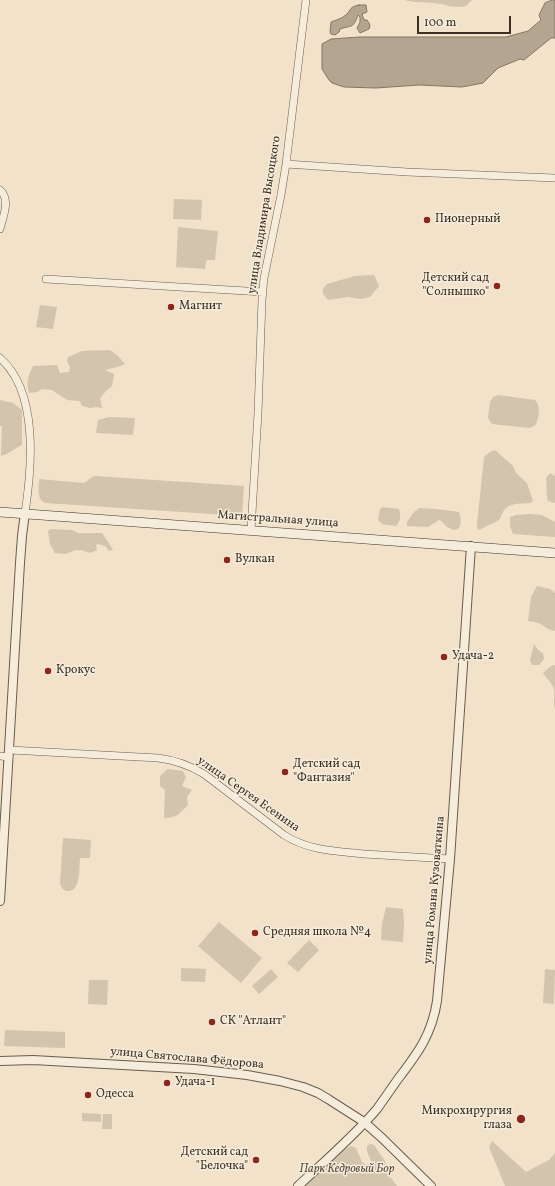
<!DOCTYPE html>
<html>
<head>
<meta charset="utf-8">
<style>
	body { margin:0 }
	#map { position:relative; width:555px; height:1186px; overflow:hidden; background:#f1e2c9; font-family:Vollkorn,serif }
	canvas { display:block }
	.scale { position:absolute; left:417px; top:16px; width:94px; height:18px; box-sizing:border-box; border:2px solid #3d3022; border-top:0; padding-left:5px; font-size:12px; line-height:14px; white-space:nowrap; color:#3d3022; -webkit-text-stroke:3px #f6ecdc; paint-order:stroke }
</style>
</head>
<body>
<div id="map">
<canvas width="555" height="1186"></canvas>
<div class="scale">100 m</div>
</div>
<script>
const ctx = document.querySelector('canvas').getContext('2d');
ctx.lineJoin = 'round';
function fillPath(path, color) { ctx.fillStyle = color; ctx.fill(path, 'evenodd'); }
function strokePath(path, color, width, dash) { ctx.strokeStyle = color; ctx.lineWidth = width; ctx.lineCap = dash ? 'butt' : 'round'; ctx.setLineDash(dash || []); ctx.stroke(path); }
function drawText(font, color, halo, rows, align = 'center') {
  ctx.font = font + ' Vollkorn,serif'; ctx.lineWidth = 3; ctx.setLineDash([]); ctx.textBaseline = 'middle'; ctx.strokeStyle = halo; ctx.fillStyle = color; for (const [text, x, y, turn = 0] of rows) {
    ctx.save(); ctx.translate(x, y); ctx.rotate((+turn || 0) * Math.PI / 180); ctx.textAlign = isNaN(turn) ? turn : align; if (halo) ctx.strokeText(text, 0, 0); ctx.fillText(text, 0, 0); ctx.restore();
  }
}
fillPath(new Path2D(`
	M405,0H472L466,6C455,9 445,4 434,3C424,2 414,3 405,0Z
	M174,199L202,200L201,220L173,219Z
	M178,227L218,231L215,260H207L206,262L205,269L176,267Z
	M374,275L379,286L370,297L361,299L348,297L328,300L323,294V289L327,284L355,276Z
	M40,305L57,307L53,329L36,327Z
	M110,350L118,356L125,364L117,367L105,370L114,374L112,386L106,391L100,398L102,408L97,407L90,408L82,406L80,401L67,400L52,390L42,389L37,392L29,393C26,382 28,376 33,366L57,365L60,373L69,372L70,367L67,361L68,357L82,351Z
	M498,395L535,400C541,406 539,417 536,424L534,426L529,428L492,424L489,420L488,417L490,402L493,397Z
	M0,400L13,403L22,410V445C13,449 11,453 1,456L2,426H0Z
	M109,417L135,418L133,435L97,433L96,432L98,420Z
	M495,450L513,466L516,473L527,483L533,501L531,503C515,504 505,502 500,519C494,524 486,525 480,530L477,528V524L484,457L490,452Z
	M550,473L555,476V503L548,501C546,493 547,486 546,478Z
	M94,476L244,486L242,516L46,503C36,500 39,488 39,479L84,483Z
	M383,507L399,509C401,516 401,520 396,526L382,524L378,520L380,509Z
	M419,508L436,509L459,512C462,520 462,535 449,528C445,526 444,522 439,520L428,527L407,526V522L413,513Z
	M529,514L542,515L555,522V537L513,534L510,526V517L516,515Z
	M51,529L72,530L78,533H102L112,548L113,550L109,551L105,546L98,544L96,545L97,550C85,556 88,550 78,550C73,550 70,553 65,554C62,554 58,553 55,553L50,544L48,531Z
	M537,586L550,589L555,593V631L548,629L539,623L528,621L531,597Z
	M534,644L538,650L543,653L544,659L539,665H532L530,660Z
	M555,665V709C553,702 555,696 554,689C552,683 547,679 543,673L551,666Z
	M168,769L183,771L186,777L182,786L192,790L187,797L188,805C179,814 177,818 164,818L165,790L160,786V776Z
	M63,838L91,840L90,858H80C79,867 81,892 68,891C63,891 61,887 60,883Z
	M386,907L403,909L404,924L403,942L381,940L382,924Z
	M219,922L262,958L241,983L198,946Z
	M309,940L319,950L298,972L287,963Z
	M181,968L206,969L205,982L181,981Z
	M271,969L278,977L259,994L252,986Z
	M545,969L555,970L554,1004L543,1003Z
	M89,980H108L107,1005L88,1004Z
	M5,1030L65,1032V1048L4,1046Z
	M82,1113L101,1114V1122L82,1121Z
	M103,1114H112V1129H102Z
	M492,1141L526,1172L549,1160L555,1153V1186H505L489,1147Z
	M370,1144L374,1145L385,1161L388,1174L397,1186H305L344,1150L351,1146L356,1148L362,1162L366,1165L371,1161L367,1151V1146Z`), '#d2c4ad');
const water = new Path2D(`
	M553,0H555V38H551L524,60L520,59L498,68L483,83L462,87L419,85L376,88L344,87L332,83L329,80L322,69V44L331,39L359,37H506L528,31L541,20L539,15L545,3Z
	M359,5H366L367,12L362,14L364,20H367L370,25L369,29L360,33L357,28L360,22V17L358,15C353,29 352,25 340,29L339,32L335,35L331,34L330,32L331,22C336,20 341,19 346,15C352,9 349,7 359,5Z`);
fillPath(water, '#b4a590');
strokePath(water, '#847664', 1);
const minor = new Path2D(`
	M286,164L407,172L555,178
	M0,190C11,199 3,217 0,229
	M46,279L263,292
	M0,358C39,392 32,467 25,513
	M251,530L258,413L262,300L264,278L281,195L286,164L306,0
	M10,750L158,758C175,760 189,765 204,774L284,835C309,851 336,851 364,854C393,856 422,857 450,859
	M0,756L9,757`);
const tertiary = new Path2D(`
	M0,901L20,563L22,536L25,513
	M0,1061L33,1060L194,1069L247,1075L280,1081L303,1087L318,1093L328,1099L364,1122L382,1138L431,1186
	M298,1186C325,1161 353,1137 377,1109C384,1099 391,1089 398,1079C418,1053 432,1034 437,1001L450,859L471,546`);
const secondary = new Path2D(`
	M0,512L555,553`);
strokePath(minor, '#6a5c4c', 8);
strokePath(tertiary, '#6a5c4c', 10);
strokePath(secondary, '#3d3022', 10);
strokePath(minor, '#f6ecdc', 7);
strokePath(tertiary, '#f6ecdc', 8);
strokePath(secondary, '#f6ecdc', 9);
for (const [x, y, r, color] of [
	[427,220,4,"#8f2418"],
	[497,286,4,"#8f2418"],
	[171,307,4,"#8f2418"],
	[227,560,4,"#8f2418"],
	[444,657,4,"#8f2418"],
	[48,671,4,"#8f2418"],
	[285,772,4,"#8f2418"],
	[255,933,4,"#8f2418"],
	[212,1022,4,"#8f2418"],
	[167,1083,4,"#8f2418"],
	[88,1095,4,"#8f2418"],
	[521,1119,5,"#8f2418"],
	[256,1160,4,"#8f2418"]
]) { const dot = new Path2D(); dot.arc(x, y, r, 0, 2 * Math.PI); ctx.fillStyle = color; ctx.fill(dot); strokePath(dot, '#f6ecdc', 1.5); }
drawText('12px', '#3d3022', '#f6ecdc', [
	["улица Владимира Высоцкого",265,215,-81],
	["Магистральная улица",278,520,4],
	["улица Сергея Есенина",248,795,35],
	["улица Романа Кузоваткина",435,890,-85],
	["улица Святослава Фёдорова",187,1059,5]
]);
drawText('12px', '#3d3022', '#f6ecdc', [
	["Пионерный",435,220],
	["Детский сад",489,279,"right"],
	["\"Солнышко\"",489,293,"right"],
	["Магнит",179,307],
	["Вулкан",235,560],
	["Удача-2",452,657],
	["Крокус",56,671],
	["Детский сад",293,765],
	["\"Фантазия\"",293,779],
	["Средняя школа №4",263,933],
	["СК \"Атлант\"",220,1022],
	["Удача-1",175,1083],
	["Одесса",96,1095],
	["Микрохирургия",512,1112,"right"],
	["глаза",512,1126,"right"],
	["Детский сад",248,1153,"right"],
	["\"Белочка\"",248,1167,"right"]
], 'left');
drawText('italic 12px', '#5b4e3e', '#f6ecdc', [
	["Парк Кедровый Бор",347,1170]
]);
</script>
</body>
</html>
